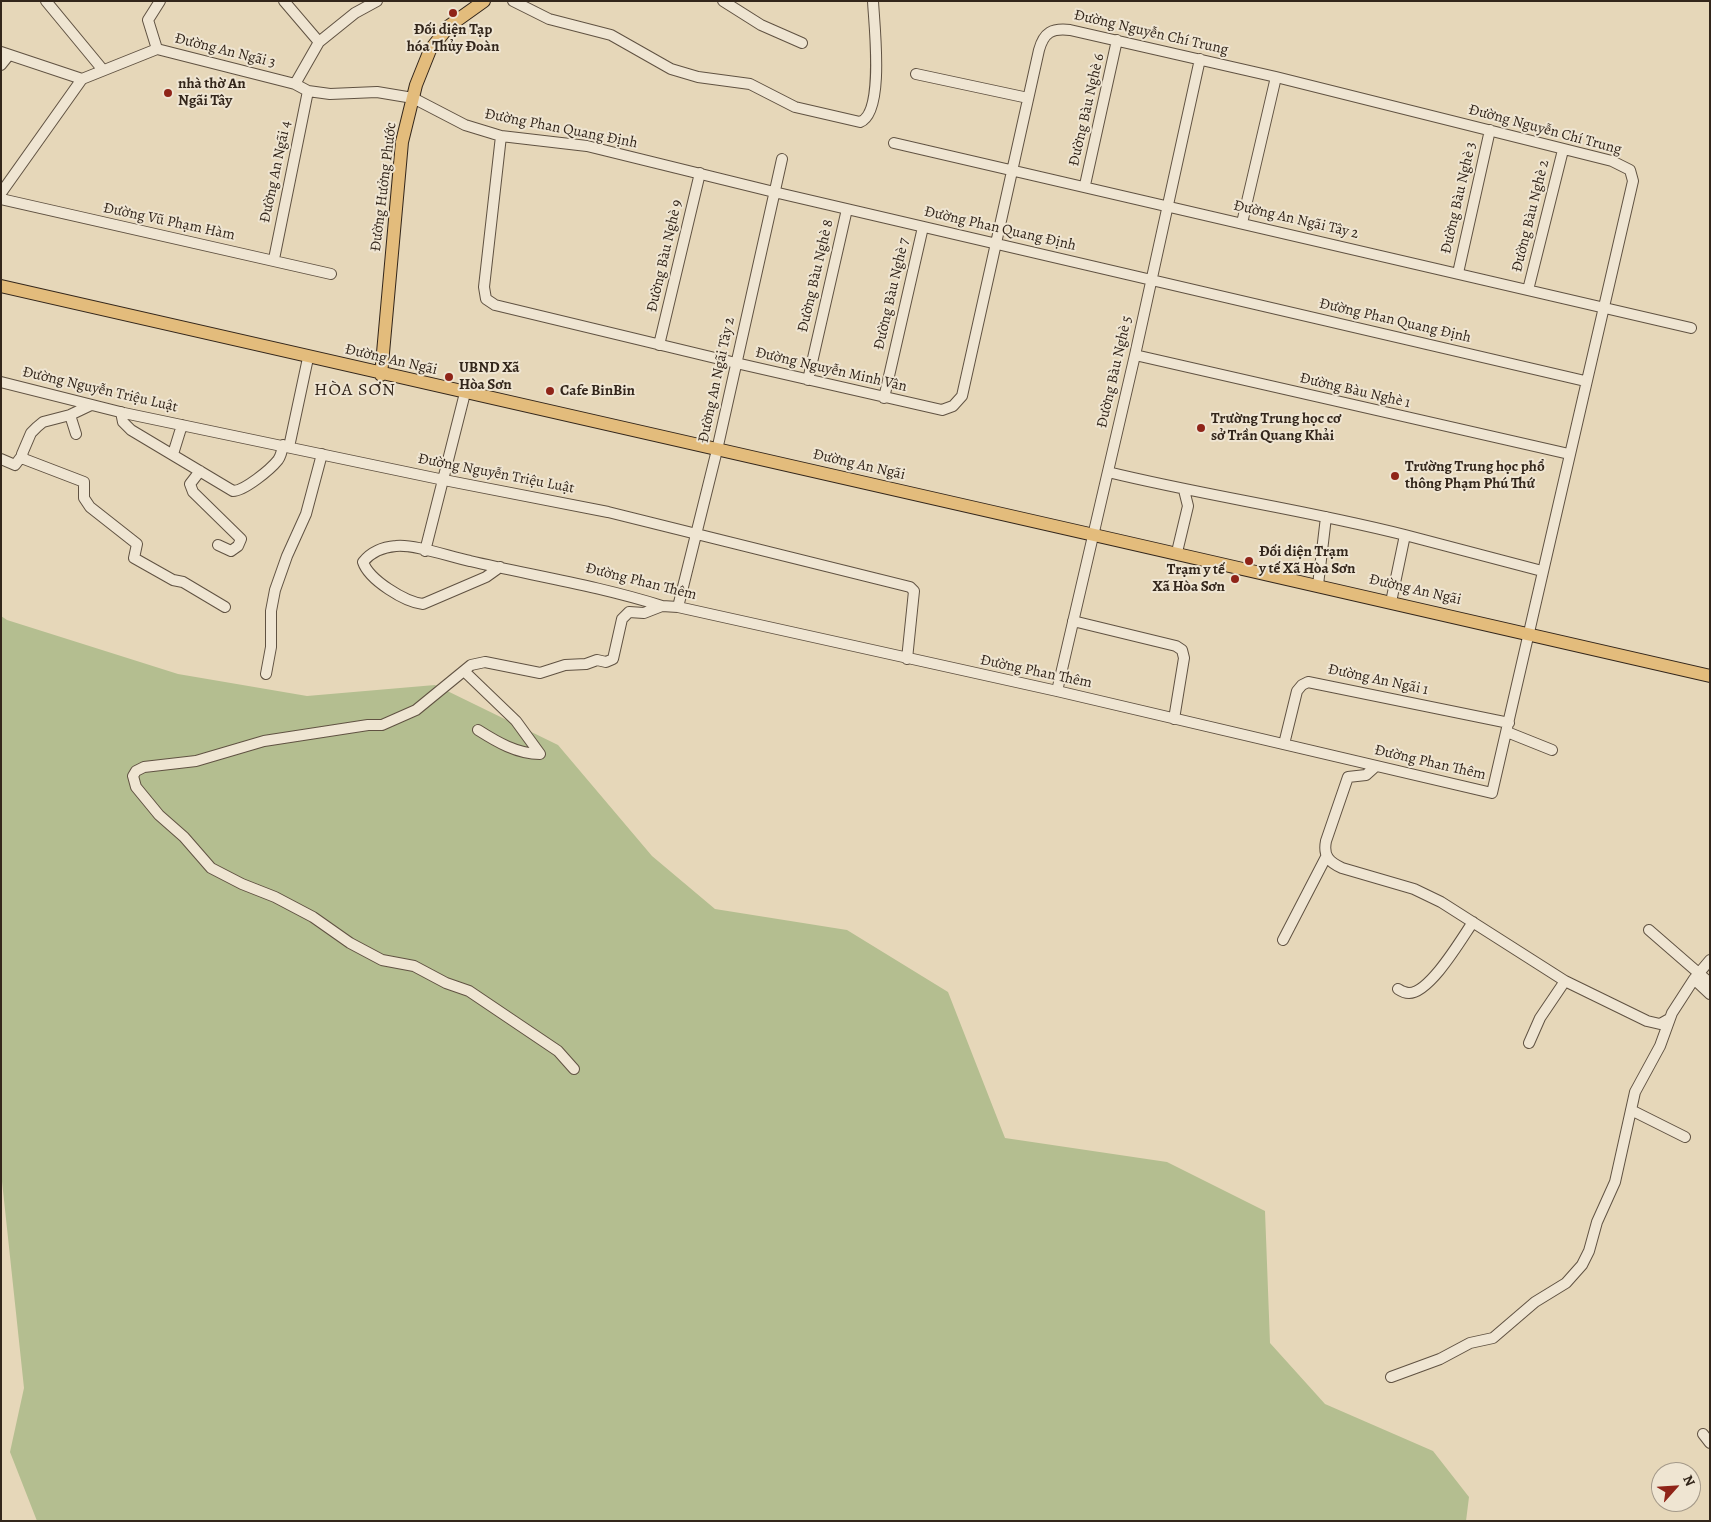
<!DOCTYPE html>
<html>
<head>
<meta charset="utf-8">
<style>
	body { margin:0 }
	#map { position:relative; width:1711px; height:1522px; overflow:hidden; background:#e6d7b9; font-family:Alegreya,serif }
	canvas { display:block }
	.frame { position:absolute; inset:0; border:2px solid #33261b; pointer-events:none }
	.north { position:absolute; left:1651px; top:1462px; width:50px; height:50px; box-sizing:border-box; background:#efe5d2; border:1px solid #a49989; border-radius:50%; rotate:64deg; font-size:14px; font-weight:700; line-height:20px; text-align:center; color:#33261b }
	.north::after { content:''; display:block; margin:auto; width:18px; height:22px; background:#8f2418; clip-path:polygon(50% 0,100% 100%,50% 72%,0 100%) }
</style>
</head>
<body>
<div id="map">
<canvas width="1711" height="1522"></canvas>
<div class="frame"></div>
<div class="north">N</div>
</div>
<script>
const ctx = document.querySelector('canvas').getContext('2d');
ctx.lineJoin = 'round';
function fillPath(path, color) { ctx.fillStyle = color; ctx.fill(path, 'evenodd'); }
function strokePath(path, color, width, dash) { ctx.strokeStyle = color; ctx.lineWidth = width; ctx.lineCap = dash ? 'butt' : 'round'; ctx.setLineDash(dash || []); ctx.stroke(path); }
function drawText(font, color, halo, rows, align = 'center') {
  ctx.font = font + ' Alegreya,serif'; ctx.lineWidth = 4; ctx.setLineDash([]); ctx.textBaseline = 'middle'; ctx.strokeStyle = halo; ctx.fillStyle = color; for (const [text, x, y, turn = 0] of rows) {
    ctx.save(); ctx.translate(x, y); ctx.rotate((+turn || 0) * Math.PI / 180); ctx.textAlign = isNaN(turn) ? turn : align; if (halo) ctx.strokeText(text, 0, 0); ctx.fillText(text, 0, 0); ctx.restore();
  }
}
fillPath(new Path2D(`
	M1,616L7,620L178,674L307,696L435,685L558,745L652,856L715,909L847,930L948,992L1005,1138L1167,1162L1265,1211L1270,1343L1325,1404L1433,1451L1469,1497L1466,1521H37L10,1452L24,1388L1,1172Z`), '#b4be90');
const minor = new Path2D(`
	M46,1L103,70
	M284,1L319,42
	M513,1L549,19L611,35L671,69L698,77L750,84L795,107L860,122C885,113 874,24 873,1
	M723,1L761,25L802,43
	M157,49L148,20L160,1
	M1,52L82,79
	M1,65L9,55
	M916,74L1028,98
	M295,84L319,42L355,13L377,1
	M894,143L1691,328
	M1085,185L1117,40
	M1,193L82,79L157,49L295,84L308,91L330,94L377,92L413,98L465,125L501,136L587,146L774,192L1585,381
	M1,199L331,274
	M1242,223L1276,77
	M274,259L308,91
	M1458,273L1490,130
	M1528,290L1563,150
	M659,345L700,173
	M1135,355L1569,454
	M808,380L847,209
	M1,382L124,413L444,480L608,512L910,587L914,591L907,659
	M884,398L923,227
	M91,405L70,415L43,422L37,427L31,433L22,454L24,459L84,482V498L90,507L137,544L134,558L173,580L183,582L225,607
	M121,412L123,422L131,430L233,491C244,491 270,470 278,460C281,456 282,451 283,445
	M70,415L76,434
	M289,447L308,358
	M173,454L182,425
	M1,459L15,465L21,457L24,459
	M200,471L190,484L193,492L241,539L238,546L231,551L218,545
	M1108,472C1206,496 1307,510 1405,535L1391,602
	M1405,535L1542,571
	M425,551L465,393
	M1177,552L1188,506L1184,490
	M500,567L486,577L423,604C405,602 369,580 363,562C371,552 383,547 396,546C415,544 450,557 470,561C535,576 599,586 662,606L678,607L1057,691L1492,793L1633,181L1630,170L1612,161L1276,77L1070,30C1052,28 1044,32 1039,50L962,396L953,406L942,410L736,363L495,305L486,299L484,287L501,136
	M1318,585L1326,517
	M678,607L717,450L782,159
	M1073,621L1176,646L1182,650L1184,658L1174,719
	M464,671L516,721L540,754C517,754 497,742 478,730
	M266,674L271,647V611L275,590L287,556L306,514L322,454
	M1057,691L1135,355L1200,59
	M1507,732L1552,750
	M1284,744L1297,691L1302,685L1308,682L1509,723
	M1376,766L1366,775L1348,777L1326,841C1323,856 1329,862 1342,868L1414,889L1441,902L1565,981L1647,1021L1660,1024L1669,1019
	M1649,930L1710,983
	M1283,940L1326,857
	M1694,979L1710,994
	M1398,989C1401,991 1405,993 1409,993C1430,993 1462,938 1473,922
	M1529,1043L1540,1018L1565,981
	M574,1069L558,1051L469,991L446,983L414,966L382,960L350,943L313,917L275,897L242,884L211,868L184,837L159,815L136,787L133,776L136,771L144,767L196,761L264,741L368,725H382L416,710L471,665L485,662L540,673L565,665L586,664L597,660L606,662L613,659L622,619L629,612L644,613L662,606
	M1631,1110L1685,1137
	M1391,1377L1440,1359L1470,1343L1493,1338L1535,1302L1566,1283L1582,1265L1589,1251L1597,1222L1615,1182L1635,1092L1660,1046L1672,1013L1694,979L1710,960
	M1703,1434L1710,1443`);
const major = new Path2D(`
	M1,286C570,420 1141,543 1710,676
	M381,375L402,142L416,85L430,50L449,26L484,1`);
strokePath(minor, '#605242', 12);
strokePath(major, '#33261b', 14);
strokePath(minor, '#efe5d2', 10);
strokePath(major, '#e3bc7c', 12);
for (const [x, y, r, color] of [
	[453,13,5,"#8f2418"],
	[168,93,5,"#8f2418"],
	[449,377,5,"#8f2418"],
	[550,391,5,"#8f2418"],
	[1201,428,5,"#8f2418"],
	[1395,476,5,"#8f2418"],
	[1249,561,5,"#8f2418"],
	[1235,579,5,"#8f2418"]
]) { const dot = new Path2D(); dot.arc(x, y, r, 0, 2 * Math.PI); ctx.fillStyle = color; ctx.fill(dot); strokePath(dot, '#efe5d2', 2); }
drawText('bold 15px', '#33261b', '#efe5d2', [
	["Đối diện Tạp",453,30,"center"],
	["hóa Thủy Đoàn",453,47,"center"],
	["nhà thờ An",178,84],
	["Ngãi Tây",178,101],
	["UBND Xã",459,368],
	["Hòa Sơn",459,385],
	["Cafe BinBin",560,391],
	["Trường Trung học cơ",1211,419],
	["sở Trần Quang Khải",1211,436],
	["Trường Trung học phổ",1405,467],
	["thông Phạm Phú Thứ",1405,484],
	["Đối diện Trạm",1259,552],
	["y tế Xã Hòa Sơn",1259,569],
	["Trạm y tế",1225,570,"right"],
	["Xã Hòa Sơn",1225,587,"right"]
], 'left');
drawText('15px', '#33261b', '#efe5d2', [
	["Đường Nguyễn Chí Trung",1151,33,13],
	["Đường An Ngãi 3",225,51,14],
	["Đường Bàu Nghè 6",1087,110,-77],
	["Đường Phan Quang Định",561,129,11],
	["Đường Nguyễn Chí Trung",1545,130,15],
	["Đường An Ngãi 4",276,172,-78],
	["Đường Hưởng Phước",384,187,-83],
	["Đường Bàu Nghè 3",1459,198,-77],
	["Đường Bàu Nghè 2",1531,216,-76],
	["Đường An Ngãi Tây 2",1296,220,13],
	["Đường Vũ Phạm Hàm",169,222,12],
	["Đường Phan Quang Định",1000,229,13],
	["Đường Bàu Nghè 9",665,256,-77],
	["Đường Bàu Nghè 8",816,276,-77],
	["Đường Bàu Nghè 7",892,294,-77],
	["Đường Phan Quang Định",1395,321,13],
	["Đường An Ngãi",391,360,13],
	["Đường Nguyễn Minh Vân",831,370,13],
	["Đường Bàu Nghè 5",1115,372,-77],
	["Đường An Ngãi Tây 2",717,380,-78],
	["Đường Nguyễn Triệu Luật",100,390,13],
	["Đường Bàu Nghè 1",1355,391,13],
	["Đường An Ngãi",859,465,13],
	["Đường Nguyễn Triệu Luật",496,474,11],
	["Đường Phan Thêm",641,582,14],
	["Đường An Ngãi",1415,590,13],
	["Đường Phan Thêm",1036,672,12],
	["Đường An Ngãi 1",1378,680,12],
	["Đường Phan Thêm",1430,763,13]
]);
ctx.letterSpacing = '1px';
drawText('18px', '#33261b', '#efe5d2', [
	["HÒA SƠN",355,391]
]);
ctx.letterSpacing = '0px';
</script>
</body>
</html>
